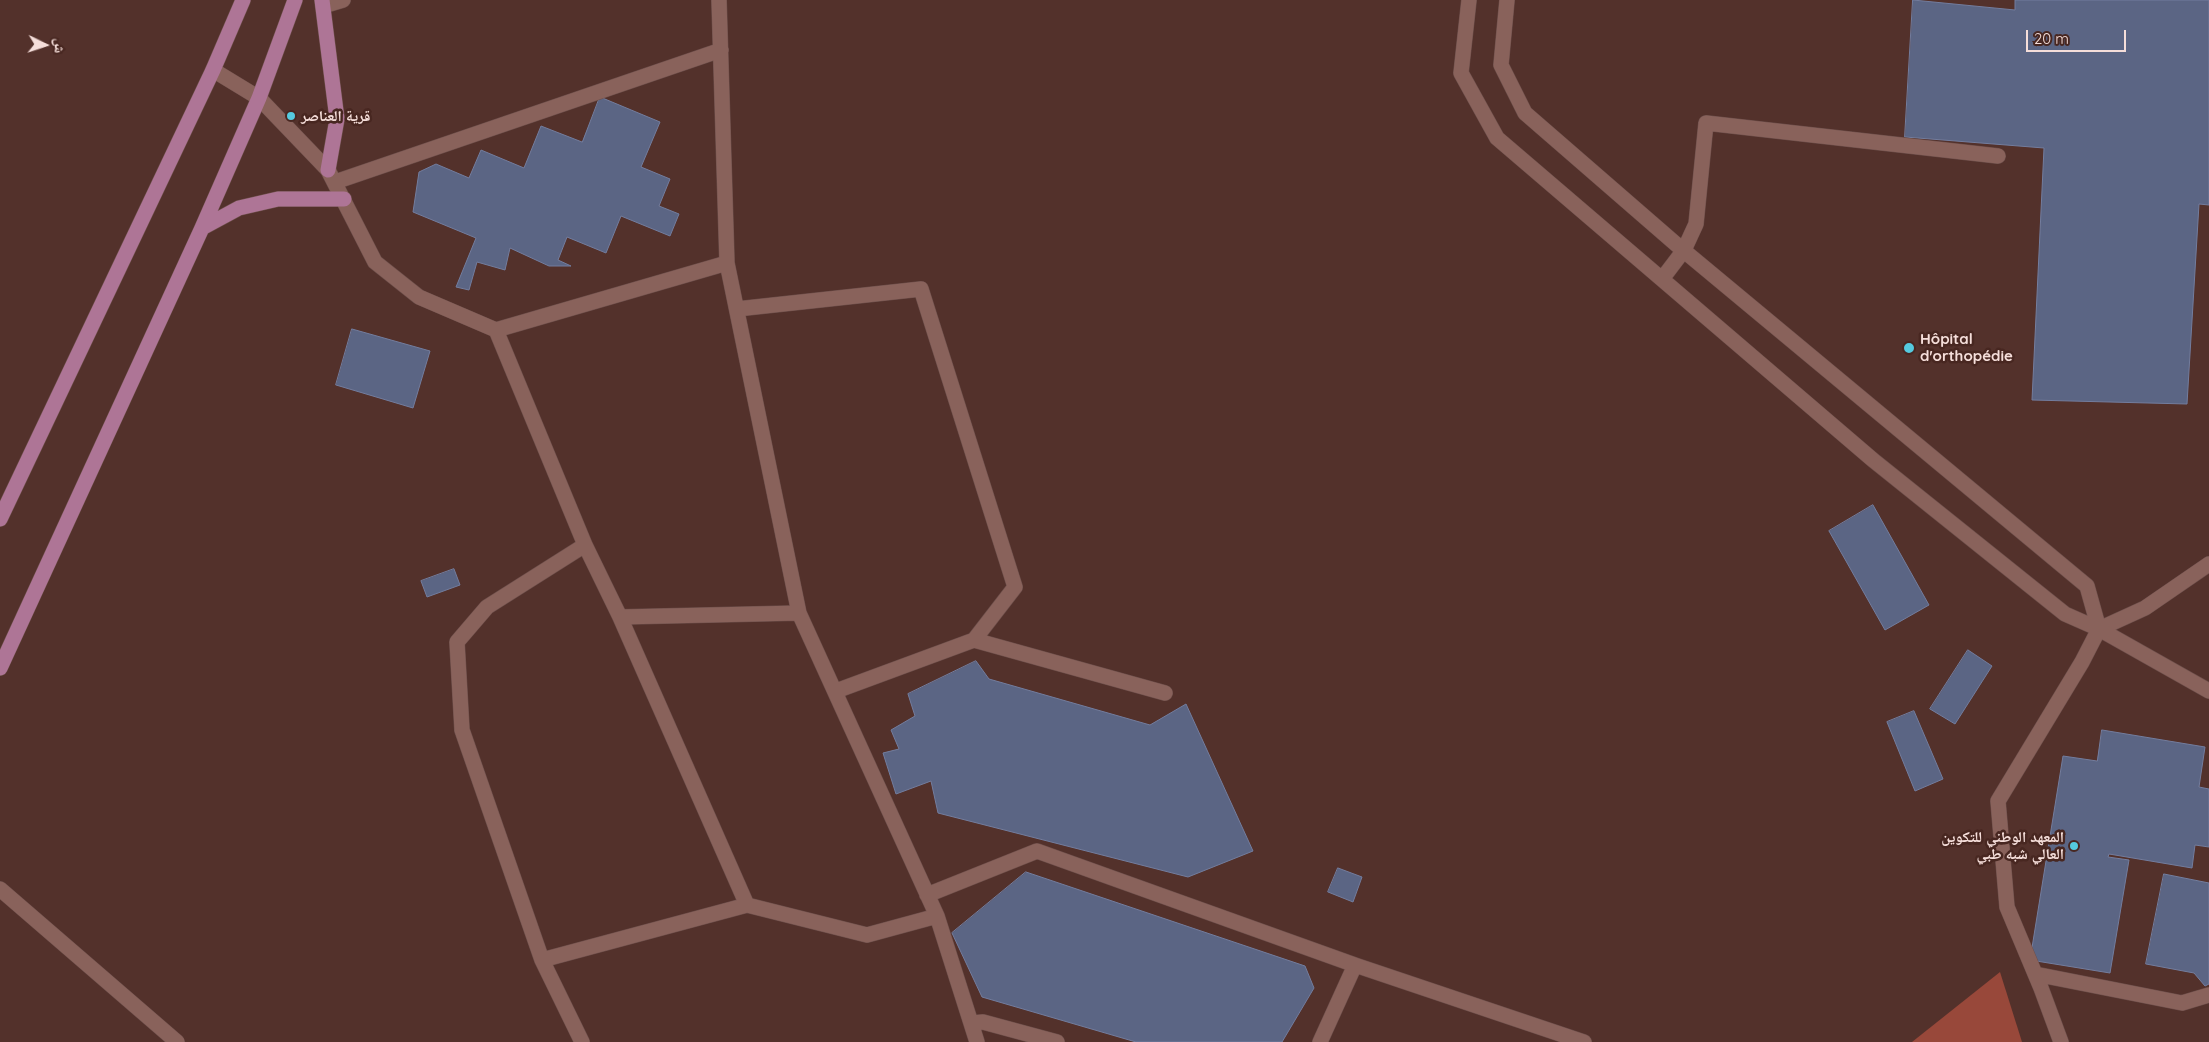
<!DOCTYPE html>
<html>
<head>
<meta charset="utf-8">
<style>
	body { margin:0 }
	#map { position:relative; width:2209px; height:1042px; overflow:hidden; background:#53312b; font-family:Quicksand,"Noto Naskh Arabic",sans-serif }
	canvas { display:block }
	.north { position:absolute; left:20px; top:20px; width:50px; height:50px; -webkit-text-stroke:4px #482721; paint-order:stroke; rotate:94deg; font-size:14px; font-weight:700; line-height:20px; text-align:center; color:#f5deda }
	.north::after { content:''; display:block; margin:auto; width:18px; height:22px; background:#f5deda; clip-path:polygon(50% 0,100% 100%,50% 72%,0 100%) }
	.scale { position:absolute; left:2026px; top:30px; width:100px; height:22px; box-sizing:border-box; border:2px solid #f5deda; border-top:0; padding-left:6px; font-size:15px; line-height:18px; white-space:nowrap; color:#f5deda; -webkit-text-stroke:4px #482721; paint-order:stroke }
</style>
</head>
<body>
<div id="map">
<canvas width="2209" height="1042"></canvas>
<div class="north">ش</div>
<div class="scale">20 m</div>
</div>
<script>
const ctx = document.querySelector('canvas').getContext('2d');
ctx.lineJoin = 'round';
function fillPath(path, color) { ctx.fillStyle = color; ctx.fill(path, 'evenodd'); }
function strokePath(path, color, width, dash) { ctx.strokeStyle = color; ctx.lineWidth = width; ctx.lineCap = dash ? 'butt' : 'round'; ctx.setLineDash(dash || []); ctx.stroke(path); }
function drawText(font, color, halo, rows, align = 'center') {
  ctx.font = font + ' Quicksand,"Noto Naskh Arabic",sans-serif'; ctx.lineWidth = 5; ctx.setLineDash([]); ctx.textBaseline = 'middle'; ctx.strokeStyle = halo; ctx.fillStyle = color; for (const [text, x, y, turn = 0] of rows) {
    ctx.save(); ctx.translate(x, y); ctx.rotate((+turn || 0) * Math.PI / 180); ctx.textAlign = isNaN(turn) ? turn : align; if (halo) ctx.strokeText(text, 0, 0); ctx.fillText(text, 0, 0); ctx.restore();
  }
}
fillPath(new Path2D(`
	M2000,972L2022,1042H1912Z`), '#98483a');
const building = new Path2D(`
	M1913,0L2015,10V0H2209V205L2199,204L2187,404L2032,400L2044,148L1905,137Z
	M600,97L660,122L641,167L670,179L659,206L679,214L670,236L621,216L606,253L567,237L558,260L571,266H549L510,248L505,270L477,262L469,290L456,287L476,238L413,212L419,172L436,164L469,178L481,150L524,168L541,126L582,142Z
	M352,329L430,351L413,408L336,385Z
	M1873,505L1929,605L1885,630L1829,531Z
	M454,569L460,585L427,597L421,581Z
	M1968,650L1992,666L1955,724L1930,709Z
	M976,661L989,679L1150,725L1186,704L1253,851L1188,877L938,813L931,781L896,794L883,753L899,749L891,730L915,716L908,694Z
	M1914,711L1943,779L1915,791L1887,722Z
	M2102,730L2205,747L2199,787L2209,789V847L2195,845L2192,868L2109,854L2108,857L2129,860L2110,973L2030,960L2063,756L2097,761Z
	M1338,868L1362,877L1353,902L1328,892Z
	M1026,872L1305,966L1314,988L1282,1042H1136L982,997L952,933Z
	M2164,874L2209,883V984L2205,986L2194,973L2146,964Z`);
fillPath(building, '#5b6584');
strokePath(building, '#737d9e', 1);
const minor = new Path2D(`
	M719,0L727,263
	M1469,0L1461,73L1497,138L1873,460L2065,614L2099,629L2209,691
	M1507,0L1501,65L1525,113L1677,245L2087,586L2099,629
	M323,6L343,0
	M213,70L259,98L328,170L375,262L419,297L496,330
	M335,182L721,50
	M1662,279L1684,250L1696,224L1706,123L1998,156
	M737,309L921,289L1015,587L974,640L836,691
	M585,545L496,330L727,263L799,613
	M974,640L1165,693
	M0,889L177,1042
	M927,895L1037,851L1355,965
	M937,916L977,1042
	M542,960L747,905L867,935L937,916L799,613L620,617
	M2035,974L2182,1003L2209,995
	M971,1023L983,1022L1057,1042
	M582,1042L542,960L462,730L457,642L487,607L585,545L620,617L747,905
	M1320,1042L1355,965L1584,1042
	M2061,1042L2041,988L2007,907L1998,801L2082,662L2099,629L2145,608L2209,564`);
const major = new Path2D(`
	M322,0L337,119L328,170
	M202,228L239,208L278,199H344
	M0,519L213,70L243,0
	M0,668L202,228L259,98L295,0`);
strokePath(minor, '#6d4f4b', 16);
strokePath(major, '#6d4f4b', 16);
strokePath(minor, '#89625b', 15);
strokePath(major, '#ae7596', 15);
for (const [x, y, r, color] of [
	[291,116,5,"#55cadf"],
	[1909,348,6,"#55cadf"],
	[2074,846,5,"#55cadf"]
]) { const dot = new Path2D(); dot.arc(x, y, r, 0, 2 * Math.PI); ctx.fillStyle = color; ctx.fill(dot); strokePath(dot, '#482721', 2); }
drawText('bold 15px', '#f5deda', '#482721', [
	["قرية العناصر",301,116],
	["Hôpital",1920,339],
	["d'orthopédie",1920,356],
	["المعهد الوطني للتكوين",2064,837,"right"],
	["العالي شبه طبي",2064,854,"right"]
], 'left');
</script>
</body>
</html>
